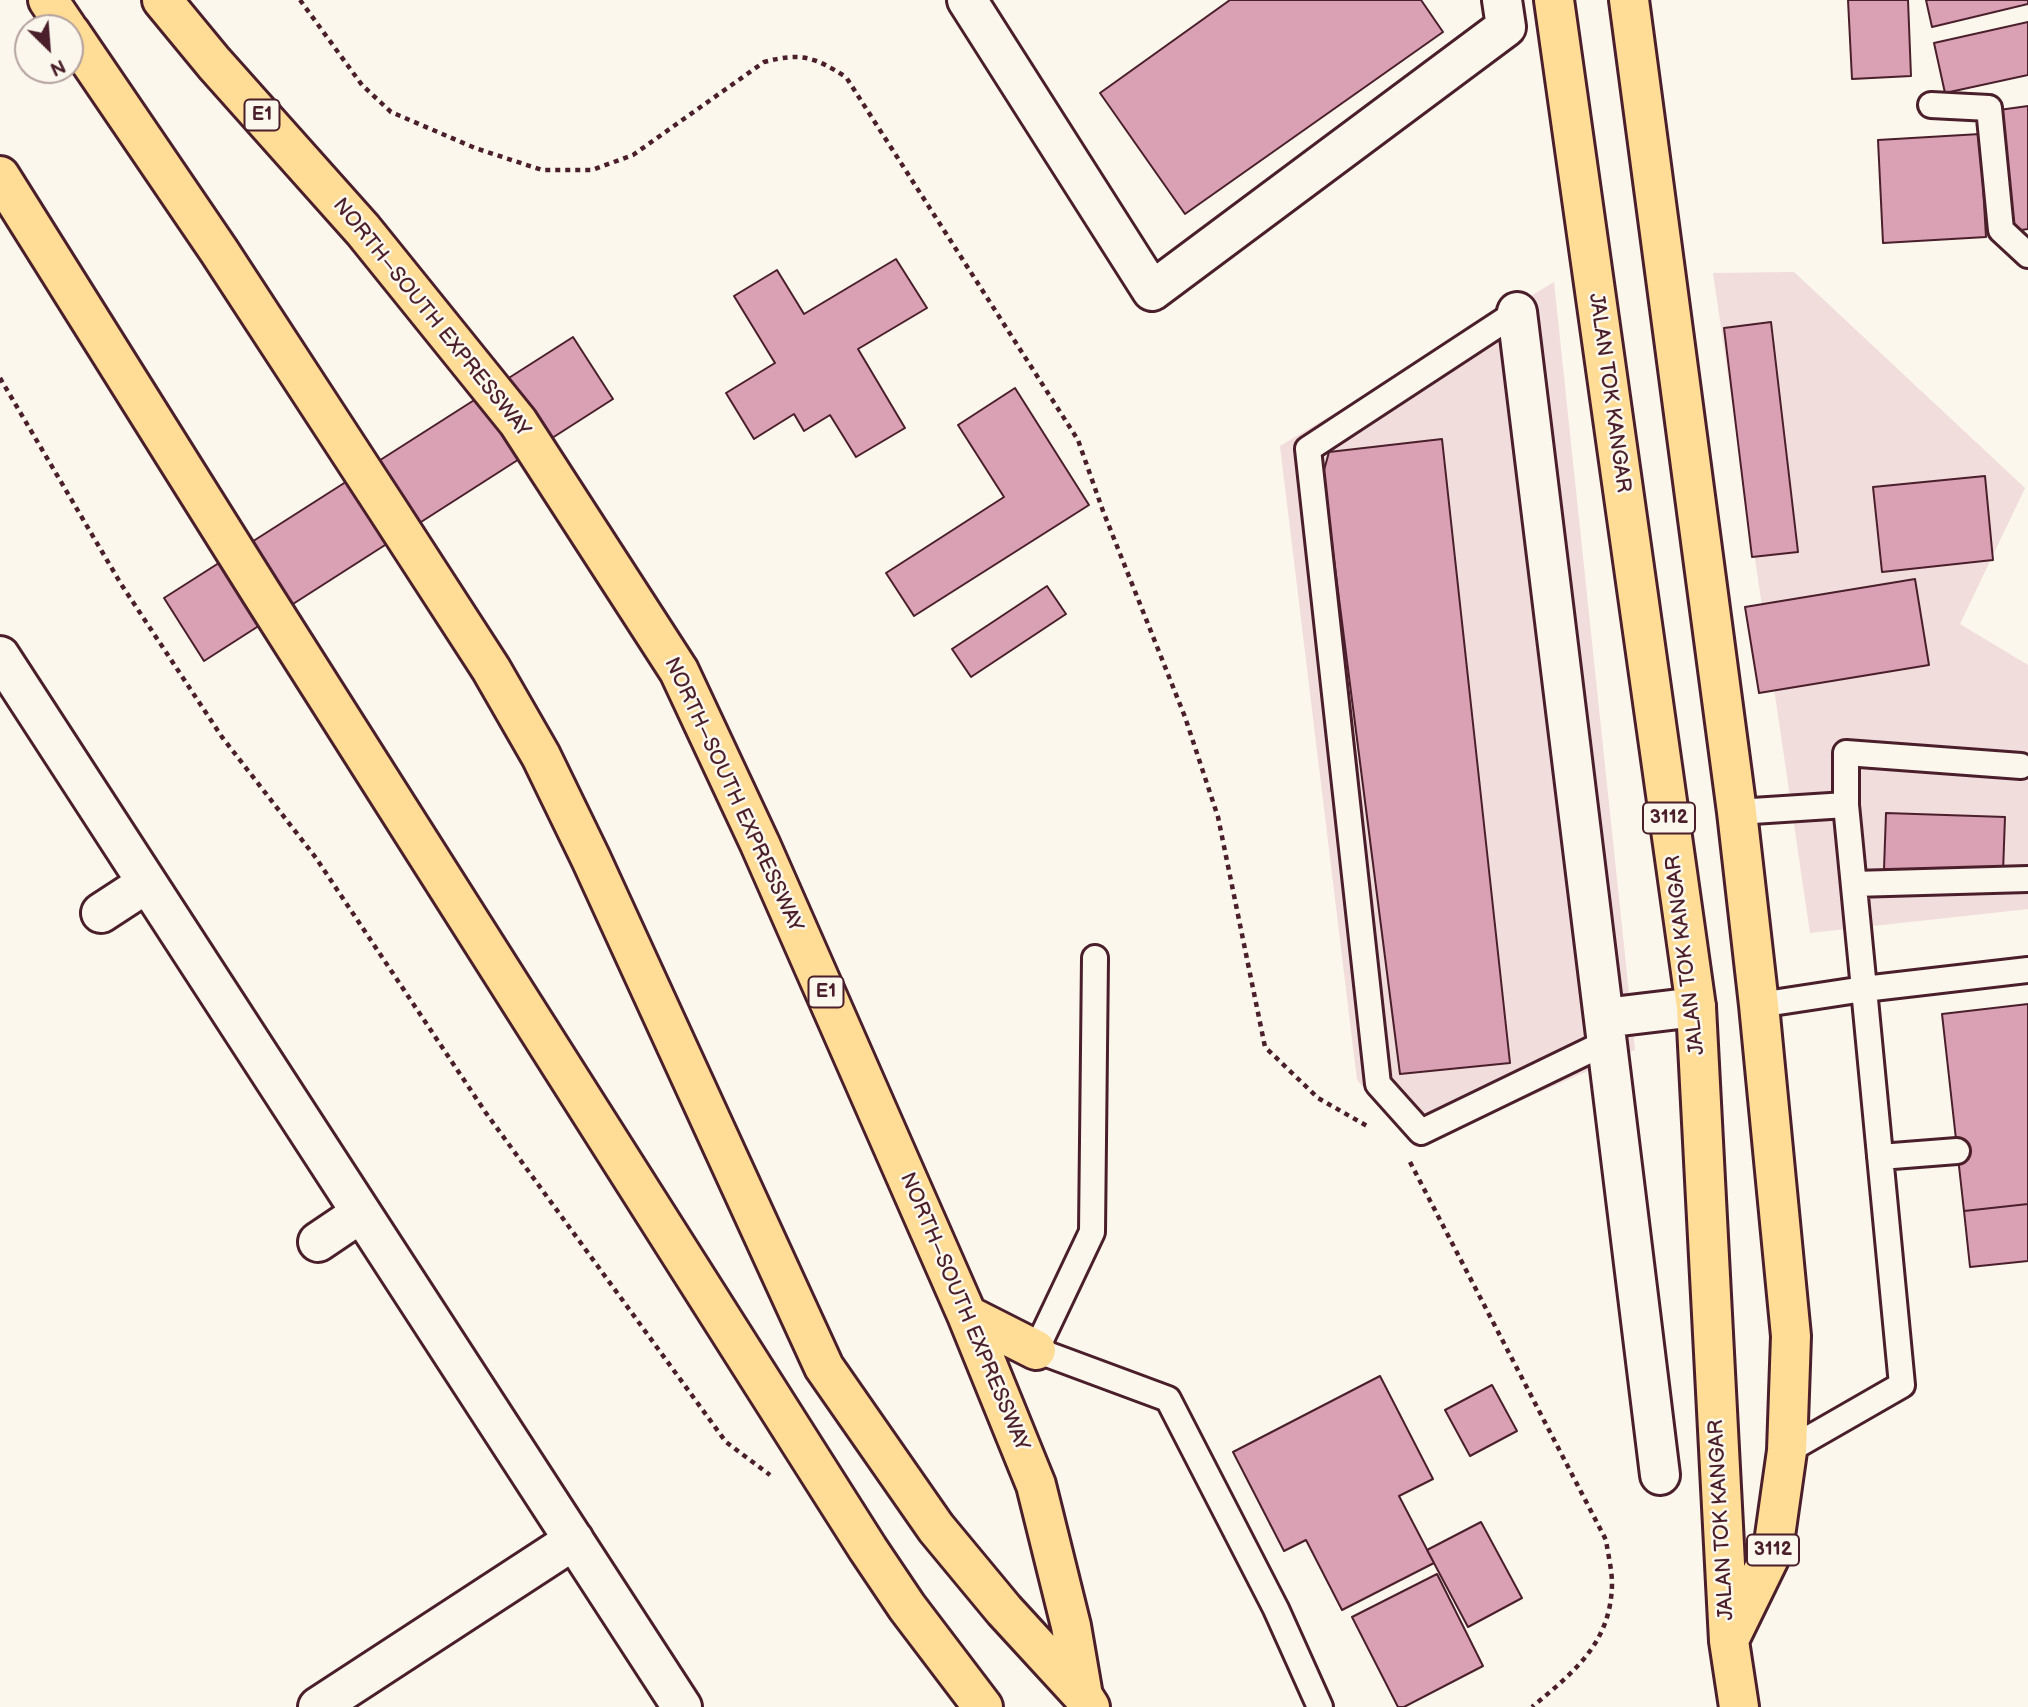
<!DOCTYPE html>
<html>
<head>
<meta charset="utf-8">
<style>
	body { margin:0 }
	#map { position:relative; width:2028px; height:1707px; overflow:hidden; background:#fbf7ec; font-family:"Balsamiq Sans",sans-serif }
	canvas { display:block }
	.north { position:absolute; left:14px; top:14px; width:70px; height:70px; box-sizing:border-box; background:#fbf7ec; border:2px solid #b4a19f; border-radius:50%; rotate:155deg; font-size:19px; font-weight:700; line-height:28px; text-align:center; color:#4a1f2b }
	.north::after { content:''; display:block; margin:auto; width:24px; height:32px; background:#4a1f2b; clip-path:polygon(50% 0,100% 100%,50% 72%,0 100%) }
</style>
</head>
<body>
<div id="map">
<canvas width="2028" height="1707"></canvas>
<div class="north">N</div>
</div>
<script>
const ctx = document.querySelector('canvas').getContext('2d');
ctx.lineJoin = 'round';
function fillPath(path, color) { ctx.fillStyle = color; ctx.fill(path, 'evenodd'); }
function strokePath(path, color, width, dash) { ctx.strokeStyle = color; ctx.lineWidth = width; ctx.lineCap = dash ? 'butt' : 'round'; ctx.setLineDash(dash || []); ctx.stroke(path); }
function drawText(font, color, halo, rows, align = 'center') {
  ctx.font = font + ' "Balsamiq Sans",sans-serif'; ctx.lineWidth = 5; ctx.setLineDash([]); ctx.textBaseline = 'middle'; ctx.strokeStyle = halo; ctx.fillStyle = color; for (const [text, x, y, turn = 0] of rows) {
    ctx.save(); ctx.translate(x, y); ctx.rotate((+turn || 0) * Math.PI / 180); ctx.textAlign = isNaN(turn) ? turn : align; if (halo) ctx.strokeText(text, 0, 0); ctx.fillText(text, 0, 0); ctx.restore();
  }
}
fillPath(new Path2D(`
	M1794,272L2025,488L1960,624L2028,665V909L1810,933L1713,273Z
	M1554,282L1635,1050L1416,1147L1357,1080L1280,446Z`), '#f1dddb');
const building = new Path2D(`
	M1230,0H1421L1443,32L1185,214L1100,93Z
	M1848,0H1908L1911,76L1852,79Z
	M1926,0H2028V4L1932,27Z
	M2028,22V75L1945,93L1934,43Z
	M2028,106V229L2015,231L1999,110Z
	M1980,134L1986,237L1883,243L1878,140Z
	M896,259L927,308L858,349L905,428L856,457L830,415L804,431L794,414L754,439L726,393L775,363L734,296L777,270L804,314Z
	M1771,322L1798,552L1752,557L1724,328Z
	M573,337L613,399L204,661L164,598Z
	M1015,388L1089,505L914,616L886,573L1004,497L958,425Z
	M1442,439L1510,1063L1400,1074L1323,474L1329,452Z
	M1985,476L1993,560L1882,572L1873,487Z
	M1915,579L1929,665L1759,693L1745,607Z
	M1047,586L1066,614L971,677L952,649Z
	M1886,813L2005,817L2003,872L1884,869Z
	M2028,1004V1204L1964,1211L1942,1014Z
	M2028,1204V1261L1970,1267L1964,1211Z
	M1380,1376L1433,1479L1399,1496L1434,1563L1342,1610L1306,1540L1284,1551L1233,1452Z
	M1492,1385L1517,1431L1470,1456L1445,1410Z
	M1481,1522L1522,1598L1468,1627L1427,1550Z
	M1437,1574L1483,1666L1404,1707H1398L1352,1617Z`);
fillPath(building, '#d9a1b3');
strokePath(building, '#4a1f2b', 2);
const service = new Path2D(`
	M1931,105L1989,108L2001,230L2028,255
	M1517,312L1308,449L1378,1084L1421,1132L1607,1042
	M1846,805L1864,989L2028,970
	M1737,812L1846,805V753L2021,766
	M1854,884L2028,879
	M1095,958L1092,1232L1036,1350L1168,1399L1276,1609L1320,1707
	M1759,1005L1864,989L1902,1385L1787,1451
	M1880,1157L1957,1151`);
const minor = new Path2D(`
	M967,0L1152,291L1506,27L1502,0
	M1517,312L1660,1475
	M0,656L682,1707
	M101,913L147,883
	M1604,1018L1696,1007
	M318,1242L361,1213
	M318,1707L574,1540`);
const primary = new Path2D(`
	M1554,0L1696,1007L1729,1641L1739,1707
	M1629,0L1737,812L1759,1005L1791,1336L1787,1451L1773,1550L1731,1636`);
const motorway = new Path2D(`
	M48,0L67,28
	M162,0L214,63L363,230L518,422L679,671L760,844L837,1019L967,1315L1036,1485L1071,1626L1083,1696L1090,1707
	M70,32L219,251L388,510L491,669L541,756L591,859L824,1367L936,1528L1004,1610L1083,1696
	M0,176L262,594L868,1549L907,1607L983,1707
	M967,1315L1036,1350`);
strokePath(service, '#4a1f2b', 30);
strokePath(minor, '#4a1f2b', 44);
strokePath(primary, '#4a1f2b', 44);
strokePath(motorway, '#4a1f2b', 44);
strokePath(new Path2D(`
	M300,0L362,85L391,112L475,148L542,170H592L633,155L764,62C802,52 814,57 846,77L1078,440L1103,511L1185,717L1218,817L1265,1047L1318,1098L1367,1126
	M0,378L121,584L222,737L316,858L486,1113L726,1442L770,1475
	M1410,1162L1606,1540C1608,1554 1612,1570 1612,1584C1611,1643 1574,1672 1532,1707`), '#4a1f2b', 4.5, [5, 5]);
strokePath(service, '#fbf7ec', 24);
strokePath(minor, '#fbf7ec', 38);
strokePath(primary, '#ffdd96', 38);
strokePath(motorway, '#ffdd96', 38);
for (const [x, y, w] of [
	[262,115,35],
	[1669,818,52],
	[826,992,35],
	[1773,1550,52]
]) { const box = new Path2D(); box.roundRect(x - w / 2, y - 15.5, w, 31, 5); ctx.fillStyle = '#fbf7ec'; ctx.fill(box); strokePath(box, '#4a1f2b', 2); }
drawText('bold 19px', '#4a1f2b', null, [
	["E1",262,115],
	["3112",1669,818],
	["E1",826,992],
	["3112",1773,1550]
]);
drawText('21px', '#4a1f2b', '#fbf7ec', [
	["NORTH–SOUTH EXPRESSWAY",431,318,51],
	["JALAN TOK KANGAR",1609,393,82],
	["NORTH–SOUTH EXPRESSWAY",733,795,65],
	["JALAN TOK KANGAR",1686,955,-97],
	["NORTH–SOUTH EXPRESSWAY",964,1312,67],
	["JALAN TOK KANGAR",1722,1520,-93]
]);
</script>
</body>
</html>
